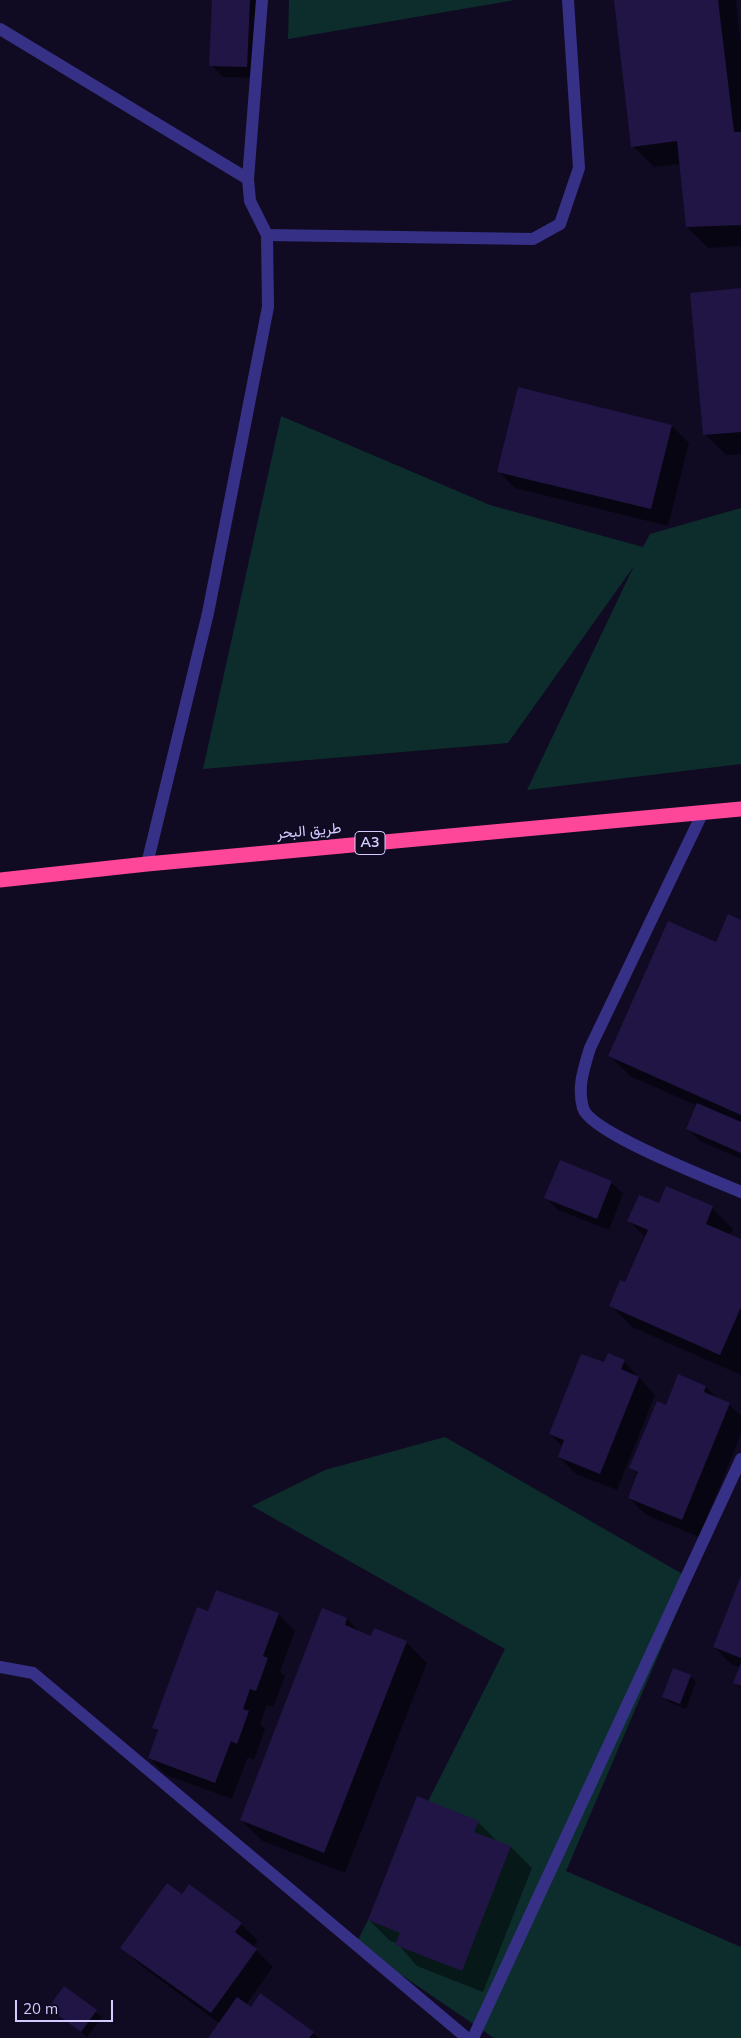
<!DOCTYPE html>
<html>
<head>
<meta charset="utf-8">
<style>
	body { margin:0 }
	#map { position:relative; width:741px; height:2038px; overflow:hidden; background:#100b22; font-family:Mulish,sans-serif }
	canvas { display:block }
	.scale { position:absolute; left:15px; top:2000px; width:98px; height:22px; box-sizing:border-box; border:2px solid #d3ccff; border-top:0; padding-left:6px; font-size:15px; line-height:18px; white-space:nowrap; color:#d3ccff; -webkit-text-stroke:4px #100b22; paint-order:stroke }
</style>
</head>
<body>
<div id="map">
<canvas width="741" height="2038"></canvas>
<div class="scale">20 m</div>
</div>
<script>
const ctx = document.querySelector('canvas').getContext('2d');
ctx.lineJoin = 'round';
function fillPath(path, color) { ctx.fillStyle = color; ctx.fill(path, 'evenodd'); }
function strokePath(path, color, width, dash) { ctx.strokeStyle = color; ctx.lineWidth = width; ctx.lineCap = dash ? 'butt' : 'round'; ctx.setLineDash(dash || []); ctx.stroke(path); }
function drawText(font, color, halo, rows, align = 'center') {
  ctx.font = font + ' Mulish,Vazirmatn,sans-serif'; ctx.lineWidth = 4; ctx.setLineDash([]); ctx.textBaseline = 'middle'; ctx.strokeStyle = halo; ctx.fillStyle = color; for (const [text, x, y, turn = 0] of rows) {
    ctx.save(); ctx.translate(x, y); ctx.rotate((+turn || 0) * Math.PI / 180); ctx.textAlign = isNaN(turn) ? turn : align; if (halo) ctx.strokeText(text, 0, 0); ctx.fillText(text, 0, 0); ctx.restore();
  }
}
fillPath(new Path2D(`
	M289,0H515L288,39Z
	M281,416L490,505L643,547L650,534L741,508V764L527,790L634,566L508,743L203,769Z
	M445,1437L691,1579L566,1871L741,1947V2038H494L356,1944L505,1649L252,1506L325,1470Z`), '#0d2d2c');
fillPath(new Path2D(`
	M213,0H257L259,78L223,77L211,65Z
	M615,0H736L741,42V246L708,248L687,227L681,164L654,167L633,146Z
	M741,289V454L726,455L705,434Z
	M672,426L689,443L668,526L515,488L498,471Z
	M741,921V1159L700,1141L688,1129L698,1106L630,1076L609,1055L716,944Z
	M611,1182L623,1194L609,1230L558,1210L546,1198Z
	M659,1205L712,1208L733,1229L730,1236L741,1241V1375L632,1327L611,1306L626,1284L646,1238L629,1221Z
	M624,1361L655,1395L617,1490L576,1474L559,1457L563,1447L550,1434Z
	M706,1387L718,1399L729,1404L741,1416V1434L699,1537L646,1515L629,1498L638,1475L631,1468L666,1406Z
	M741,1580V1689L734,1682L740,1667L731,1664L714,1647Z
	M209,1613L278,1614L295,1631L280,1672L285,1676L273,1707L267,1705L260,1724L265,1729L254,1760L248,1757L232,1799L166,1775L149,1758L158,1732L154,1727Z
	M347,1619L361,1633L371,1637L406,1642L427,1663L345,1873L262,1841L241,1820Z
	M690,1676L696,1682L686,1709L669,1702L663,1696Z
	M478,1822L499,1843L511,1847L532,1868L483,1992L417,1966L397,1943L390,1941L369,1920Z
	M182,1895L241,1924L258,1941L253,1947L273,1967L246,2005L313,2033L319,2038H210L220,2024L139,1964L122,1947Z
	M64,1988L102,2017L87,2037L49,2007Z`), '#0007');
fillPath(new Path2D(`
	M212,0H250L247,67L209,66Z
	M614,0H718L734,132H741V225L686,227L677,141L631,147Z
	M741,288V432L703,435L690,293Z
	M518,387L672,425L651,509L497,472Z
	M728,914L741,920V1115L608,1056L668,921L716,942Z
	M697,1103L741,1122V1153L686,1129Z
	M560,1160L612,1181L597,1219L544,1198Z
	M666,1186L713,1206L706,1224L741,1239V1307L720,1355L609,1306L620,1280L625,1282L648,1230L627,1221L639,1195L659,1203Z
	M608,1353L625,1360L621,1369L639,1377L600,1474L558,1457L564,1440L549,1434L581,1354L604,1362Z
	M678,1374L706,1386L704,1392L730,1403L682,1520L628,1498L638,1472L629,1468L657,1401L666,1405Z
	M741,1576V1658L713,1647Z
	M216,1590L279,1613L263,1656L268,1658L256,1691L250,1689L243,1709L249,1711L237,1744L231,1741L215,1783L148,1758L158,1730L152,1728L197,1607L208,1611Z
	M322,1608L347,1618L345,1625L371,1636L374,1628L407,1641L324,1853L240,1820Z
	M741,1663V1686L733,1683Z
	M673,1668L691,1675L680,1704L662,1697Z
	M417,1796L479,1821L474,1832L511,1846L462,1971L395,1945L400,1933L368,1920Z
	M167,1883L182,1894L189,1884L242,1923L235,1932L257,1949L211,2013L120,1948Z
	M64,1986L97,2010L81,2032L48,2008Z
	M260,1993L314,2032L309,2038H208L237,1997L251,2007Z`), '#201545');
strokePath(new Path2D(`
	M248,179L262,0
	M267,235L533,239L560,224L579,168L568,0
	M703,812L590,1048C584,1068 577,1087 583,1108C590,1133 714,1180 741,1192`), '#363186', 12);
strokePath(new Path2D(`
	M0,29L248,179L250,201L267,235L268,307L208,613L147,864
	M0,1667L33,1673L467,2038
	M473,2038L741,1459`), '#363186', 12);
strokePath(new Path2D(`
	M0,880L147,864L741,809`), '#ff479a', 15);
for (const [x, y, w] of [
	[370,843,30]
]) { const box = new Path2D(); box.roundRect(x - w / 2, y - 11.5, w, 23, 4); ctx.fillStyle = '#100b22'; ctx.fill(box); strokePath(box, '#d3ccff', 1); }
drawText('bold 14px', '#d3ccff', null, [
	["A3",370,843]
]);
drawText('15px', '#d3ccff', '#100b22', [
	["طريق البحر",309,831,-5]
]);
</script>
</body>
</html>
